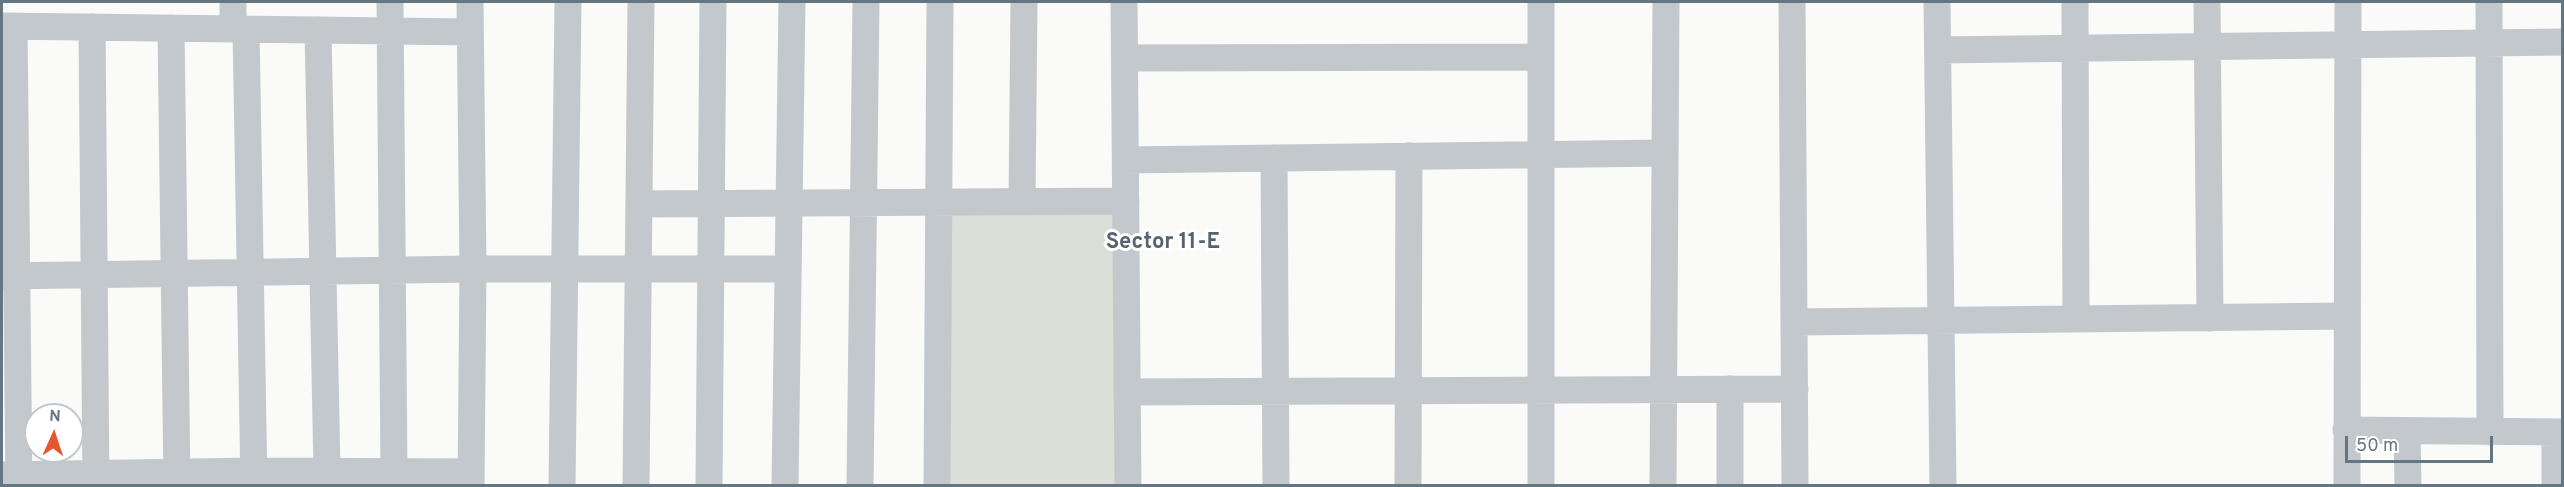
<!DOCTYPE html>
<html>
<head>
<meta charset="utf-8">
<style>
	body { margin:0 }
	#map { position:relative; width:2564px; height:487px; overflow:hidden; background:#fafaf8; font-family:Overpass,sans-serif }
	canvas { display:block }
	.frame { position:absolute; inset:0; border:3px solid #657683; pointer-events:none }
	.north { position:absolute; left:24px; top:403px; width:60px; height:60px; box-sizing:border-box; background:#fff; border:2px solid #c1c8cd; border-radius:50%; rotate:3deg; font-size:16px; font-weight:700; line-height:24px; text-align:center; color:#657683 }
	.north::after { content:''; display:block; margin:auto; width:21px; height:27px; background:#e4572e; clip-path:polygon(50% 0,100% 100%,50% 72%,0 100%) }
	.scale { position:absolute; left:2345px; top:436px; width:148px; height:27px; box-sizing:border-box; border:3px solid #657683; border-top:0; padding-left:8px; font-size:18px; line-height:21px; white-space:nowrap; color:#657683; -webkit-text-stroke:4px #fff; paint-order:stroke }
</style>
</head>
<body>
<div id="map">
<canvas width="2564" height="487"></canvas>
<div class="frame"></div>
<div class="north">N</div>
<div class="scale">50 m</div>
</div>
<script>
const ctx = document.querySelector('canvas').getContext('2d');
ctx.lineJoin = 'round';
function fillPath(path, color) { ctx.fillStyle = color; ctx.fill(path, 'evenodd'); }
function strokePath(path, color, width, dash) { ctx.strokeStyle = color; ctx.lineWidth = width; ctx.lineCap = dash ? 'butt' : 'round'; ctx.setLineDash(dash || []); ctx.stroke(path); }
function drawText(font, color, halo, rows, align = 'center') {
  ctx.font = font + ' Overpass,sans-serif'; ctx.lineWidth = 6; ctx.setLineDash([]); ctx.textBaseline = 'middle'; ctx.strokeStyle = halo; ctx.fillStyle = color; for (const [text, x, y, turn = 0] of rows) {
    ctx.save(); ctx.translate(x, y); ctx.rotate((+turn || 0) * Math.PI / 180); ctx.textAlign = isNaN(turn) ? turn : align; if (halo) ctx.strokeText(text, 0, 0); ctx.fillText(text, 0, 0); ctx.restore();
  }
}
fillPath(new Path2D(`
	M1116,212L1115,485L945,486L950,213Z`), '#dadfd7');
strokePath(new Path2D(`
	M390,2L394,472
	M470,2L473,269L471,486
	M1124,2L1128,486
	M1541,2V486
	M1792,2L1795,486
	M1937,2L1943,486
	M2075,2L2076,319
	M2207,2L2210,318
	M2489,2L2490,432
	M2,26L470,32
	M14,26L19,486
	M92,27L96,486
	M171,28L177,486
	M233,29V2
	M246,29L254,486
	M318,30L327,471
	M1938,50L2562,42
	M1125,58L1541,57
	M1274,158L1276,486
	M1126,160L1665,153
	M1022,201L1024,2
	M639,204L1126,201
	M2,276L473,269H788
	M1795,322L2346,316
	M1127,392L1795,389
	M2346,430L2562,432
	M2407,431L2408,486
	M2,475L254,471L471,472
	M562,486L568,2
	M636,486L641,2
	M709,486L713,2
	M785,486L792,2
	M860,486L866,2
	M937,486L940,2
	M1408,486L1409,156
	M1663,486L1666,2
	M1730,486V389
	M2347,486L2348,2
	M2555,486V432`), '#c3c8cc', 27);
drawText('bold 22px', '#57646e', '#fff', [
	["Sector 11-E",1163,244]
]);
</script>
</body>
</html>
